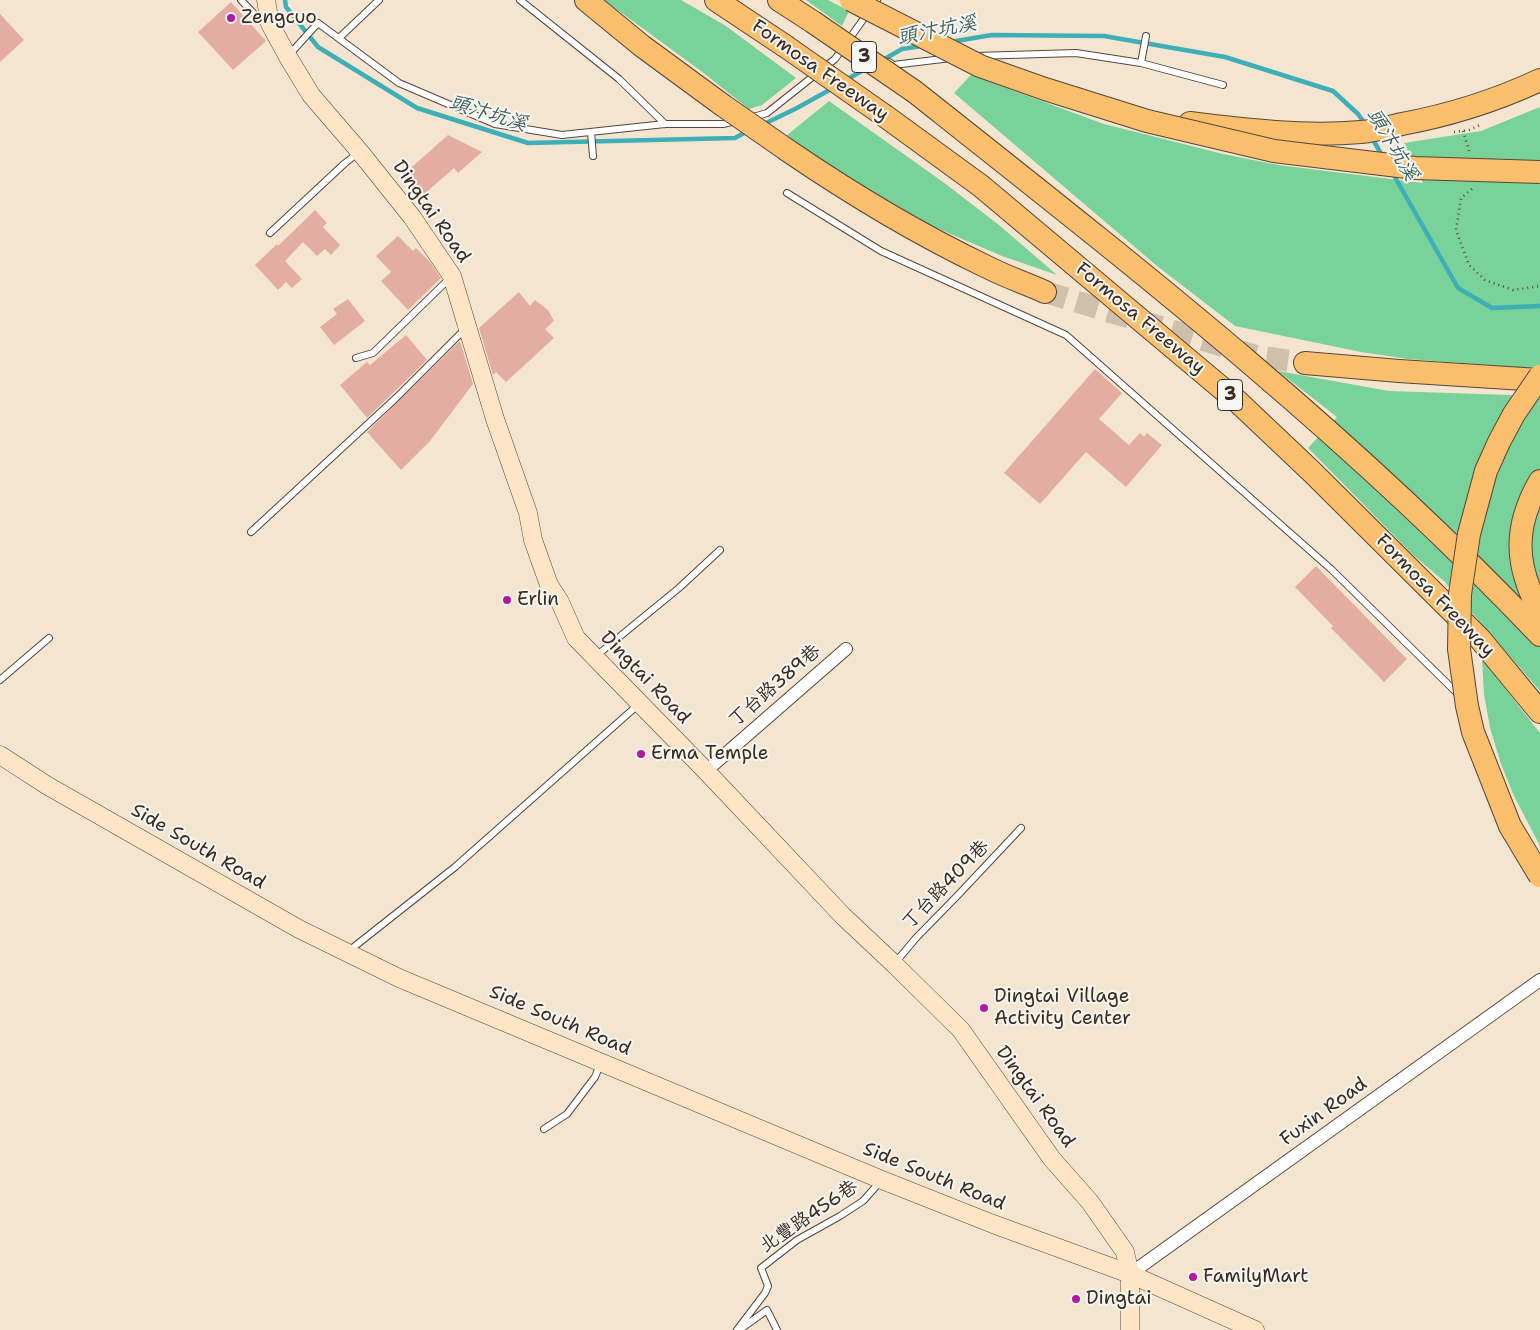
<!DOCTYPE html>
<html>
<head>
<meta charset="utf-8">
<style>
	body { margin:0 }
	canvas { display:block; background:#f4e5d1 }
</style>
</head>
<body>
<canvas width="1540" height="1330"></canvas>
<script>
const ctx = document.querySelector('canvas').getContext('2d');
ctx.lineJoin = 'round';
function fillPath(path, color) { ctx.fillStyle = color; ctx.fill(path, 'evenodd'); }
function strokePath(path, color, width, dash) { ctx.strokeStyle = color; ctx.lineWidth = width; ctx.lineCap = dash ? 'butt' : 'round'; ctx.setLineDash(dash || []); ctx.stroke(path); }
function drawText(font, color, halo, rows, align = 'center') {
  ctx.font = font + ' "Shantell Sans","LXGW WenKai TC",sans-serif'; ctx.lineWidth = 4; ctx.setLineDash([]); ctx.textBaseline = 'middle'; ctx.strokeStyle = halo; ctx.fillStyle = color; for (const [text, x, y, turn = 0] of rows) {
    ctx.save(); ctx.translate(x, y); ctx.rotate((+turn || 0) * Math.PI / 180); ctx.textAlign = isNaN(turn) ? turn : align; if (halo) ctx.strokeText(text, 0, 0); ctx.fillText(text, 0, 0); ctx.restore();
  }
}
fillPath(new Path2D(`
	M604,0H681L726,26L796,78L762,105L749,109L701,71Z
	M806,0H828L849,11L842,26Z
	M971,75L1104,124L1223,154L1278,165L1423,183L1404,143L1481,131L1540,107V367L1529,368L1408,359L1361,352L1235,326L1157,266L954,93Z
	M829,101L943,182L999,225L1057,275L1002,256L932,226L855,185L786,136Z
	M1278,371L1389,391L1540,396V691L1445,582L1413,555L1308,448L1337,417Z
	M1482,659L1540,733V846L1514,796L1501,764L1490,728L1484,694Z`), '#79d299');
strokePath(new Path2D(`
	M285,0L286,7L318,47L417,108L528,143L735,138L748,131
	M950,42L992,35L1104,36L1225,57L1333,91L1358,114L1365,124
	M881,61L902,49L922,46
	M846,80L867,68
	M762,125L797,108L833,88
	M1372,138L1383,157
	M1392,172L1458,288L1492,308L1540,306`), '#3eafb6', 4.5);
fillPath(new Path2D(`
	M231,2L266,41L233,70L198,32Z
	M0,14L24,40L0,62Z
	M448,135L482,152L458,173L454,168L422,196L404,174Z
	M315,210L327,223L323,227L340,245L331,255L325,249L317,256L303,242L285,261L302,279L292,288L286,282L278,290L255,265L277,244L278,246Z
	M398,236L413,251L416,248L430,262L441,278L408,310L381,281L391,272L376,256Z
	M519,292L530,306L535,300L548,310L554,321L545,329L554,338L506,382L496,372L493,375L479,328Z
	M348,299L365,321L334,345L320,327L337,314L333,309Z
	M406,335L427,360L367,418L340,385L367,362L370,365Z
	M460,341L473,384L430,441L401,470L367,432Z
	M1095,369L1122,393L1099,419L1129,445L1140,433L1144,437L1147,433L1162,445L1126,487L1086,452L1040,504L1004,473Z
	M1316,566L1407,659L1384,682L1331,628L1333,626L1295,587Z`), '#e4ada1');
strokePath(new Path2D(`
	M1045,292L1256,356L1305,363`), '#cfc0ad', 22, [22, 11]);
const lane = new Path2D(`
	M241,0L261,21L268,23
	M520,0L619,79L665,124
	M339,38L379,0
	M288,56L318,23L399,83L495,124L562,135L665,124H723L736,121
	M975,56L1076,53L1141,63L1223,85
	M889,62L893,65L951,58
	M1141,63L1146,36
	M750,118L767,113L835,59L877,0
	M591,132L593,156
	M787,193L881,251L1066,335L1332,570L1459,695
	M270,233L344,164L359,152
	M356,358L373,353L451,277
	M251,532L396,398L466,328
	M596,656L679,588L720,550
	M0,680L49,638
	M350,950L455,867L639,704
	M895,963L916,938L959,894L1021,828
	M544,1129L567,1114L595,1077L600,1065
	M742,1328L767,1310L777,1330
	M737,1330L765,1293L768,1286L761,1268L797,1240L840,1216L863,1201L880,1182`);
const street = new Path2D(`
	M706,771L846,649
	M1130,1274L1540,980`);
const secondary = new Path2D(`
	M266,0L270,24L288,57L311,95L360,152L412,217L452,276L495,419L528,513L533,540L549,585L560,602L576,638L706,771L843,916L894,964L961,1030L1052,1159L1090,1202L1125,1252L1130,1274V1330
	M0,755L48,786L299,929L399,978L882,1180L993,1224L1130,1274L1255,1330`);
const highway = new Path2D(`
	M586,0L642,46L721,104
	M716,0L785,46
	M779,0L813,22
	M915,92C1131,263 1350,434 1540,635
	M885,116L981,186L1237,401L1311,471L1480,639L1540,712
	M1190,123C1246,130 1304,137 1361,132C1375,131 1389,127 1402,124C1450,115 1495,101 1540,80
	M787,150C850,193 916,233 985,266C1004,276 1025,283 1045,292
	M1305,363L1399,371L1540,380
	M1540,481C1513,528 1515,565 1540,612`);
strokePath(lane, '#574639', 8);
strokePath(street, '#574639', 14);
strokePath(secondary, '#574639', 19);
strokePath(highway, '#574639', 24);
strokePath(new Path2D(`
	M1463,131L1469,151
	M1454,132L1469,130L1480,125
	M1472,189L1461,198L1456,230L1469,265L1485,280L1513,290L1540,286`), '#574639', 2.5, [1, 4]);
strokePath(lane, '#fff', 6);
strokePath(street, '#fff', 12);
strokePath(secondary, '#fde5c5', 18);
strokePath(highway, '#f9bf6d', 22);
const highwayBridge = new Path2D(`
	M851,0L980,66L1045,89L1147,121L1274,151L1415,168L1540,172
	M813,22L915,92
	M785,46L885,116
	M721,104L787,150
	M1540,376L1514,414L1499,442L1486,471L1469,534L1460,594L1459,649L1467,706L1473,732L1510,826L1540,876`);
strokePath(highwayBridge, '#574639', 24, []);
strokePath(highwayBridge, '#f9bf6d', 22);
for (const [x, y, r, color] of [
	[231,18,5,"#b5179e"],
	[507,600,5,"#b5179e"],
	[641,754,5,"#b5179e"],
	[984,1008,5,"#b5179e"],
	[1193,1277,5,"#b5179e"],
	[1076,1299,5,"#b5179e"]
]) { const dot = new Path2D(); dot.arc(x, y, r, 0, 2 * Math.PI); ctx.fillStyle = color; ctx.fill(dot); strokePath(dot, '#f6f6f2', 2); }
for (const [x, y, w] of [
	[864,57,25],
	[1230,395,25]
]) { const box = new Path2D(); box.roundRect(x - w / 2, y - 15.5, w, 31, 4); ctx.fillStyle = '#f6f6f2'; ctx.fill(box); strokePath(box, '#3b2a1e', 1); }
drawText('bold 18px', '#3b2a1e', null, [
	["3",864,57],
	["3",1230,395]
]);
drawText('19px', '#3b2a1e', '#f6f6f2', [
	["Zengcuo",241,18],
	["Erlin",517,600],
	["Erma Temple",651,754],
	["Dingtai Village",994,997],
	["Activity Center",994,1019],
	["FamilyMart",1203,1277],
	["Dingtai",1086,1299]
], 'left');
drawText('19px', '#3b2a1e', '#f6f6f2', [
	["Formosa Freeway",820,71,35],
	["Dingtai Road",431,212,55],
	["Formosa Freeway",1140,319,40],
	["Formosa Freeway",1435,596,46],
	["Dingtai Road",645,678,46],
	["丁台路389巷",775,686,-41],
	["Side South Road",198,847,30],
	["丁台路409巷",946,885,-46],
	["Side South Road",560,1021,23],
	["Dingtai Road",1035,1097,54],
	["Fuxin Road",1324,1112,-36],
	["Side South Road",934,1177,22],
	["北豐路456巷",809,1217,-34]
]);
drawText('italic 20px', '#3c5f5b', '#f6f6f2', [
	["頭汴坑溪",937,31,-11],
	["頭汴坑溪",488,114,17],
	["頭汴坑溪",1392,145,59]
]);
</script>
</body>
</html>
